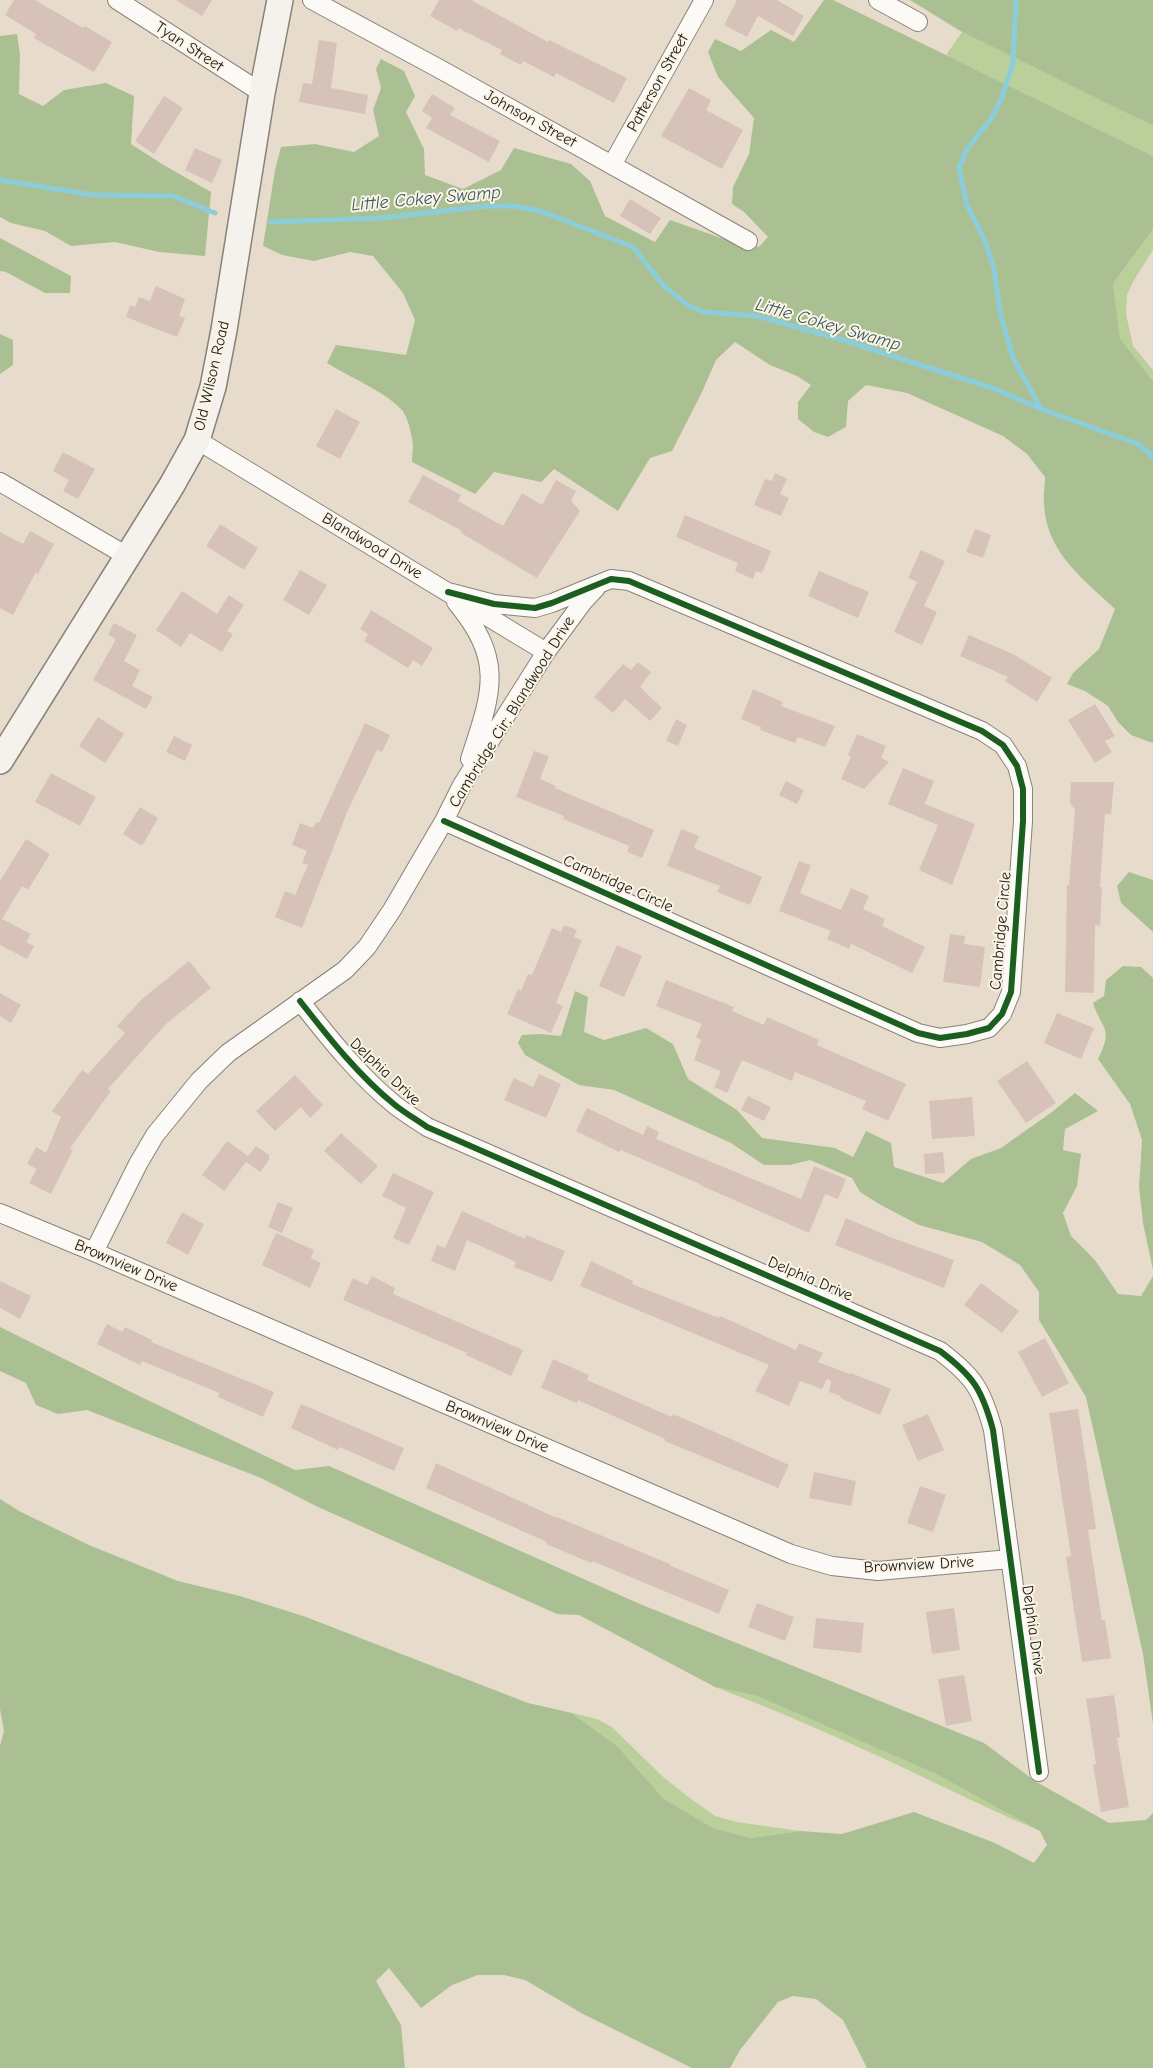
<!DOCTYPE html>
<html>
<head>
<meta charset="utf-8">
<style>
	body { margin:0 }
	canvas { display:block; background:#e7dccb }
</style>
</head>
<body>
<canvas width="1153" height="2068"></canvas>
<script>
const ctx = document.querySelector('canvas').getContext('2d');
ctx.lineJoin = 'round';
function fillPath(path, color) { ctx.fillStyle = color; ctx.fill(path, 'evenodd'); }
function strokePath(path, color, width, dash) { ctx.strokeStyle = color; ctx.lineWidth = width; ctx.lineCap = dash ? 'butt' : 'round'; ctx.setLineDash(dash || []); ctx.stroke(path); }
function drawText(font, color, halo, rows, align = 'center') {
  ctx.font = font + ' "Comic Neue",sans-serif'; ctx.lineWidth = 4; ctx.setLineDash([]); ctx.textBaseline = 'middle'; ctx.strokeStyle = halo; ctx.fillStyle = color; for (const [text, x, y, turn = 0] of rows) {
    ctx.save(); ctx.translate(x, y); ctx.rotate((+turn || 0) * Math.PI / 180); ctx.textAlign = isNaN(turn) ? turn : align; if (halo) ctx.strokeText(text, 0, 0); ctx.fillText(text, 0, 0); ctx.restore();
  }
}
fillPath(new Path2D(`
	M962,32L1153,126V156L946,55Z
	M1153,229V250L1133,282L1127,295L1126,314L1133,346L1153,370V381L1119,339L1113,284Z
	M715,1687L757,1696L936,1774L1040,1831C995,1812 952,1791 908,1770C845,1740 780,1712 715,1687Z
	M572,1713L597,1719L612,1727L662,1776L687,1796L715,1816L737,1822L800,1831L751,1838L713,1828L664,1799L617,1746Z`), '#bacf9a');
fillPath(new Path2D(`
	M824,0H833L1153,156V229L1113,284L1120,339L1153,381V743L1131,735L1118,722L1108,706L1085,691L1067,684L1073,673L1099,649L1115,609C1083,579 1046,552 1044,504C1043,495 1045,486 1045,477L1027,454L1003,436L907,393L866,385L848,401L846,427L828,437L814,432L798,419V402L811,385L797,376L770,365L735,342L716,360L702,392L672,451L650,458L618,511L554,469L541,482L494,472L475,494L412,462C412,455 414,445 412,439C411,431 407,416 402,410C386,392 349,377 327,363L336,345L406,355L415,320L403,293L373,256L350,252L314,261L282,255L263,246L275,170L281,147L315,144L354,152L379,136L373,110L381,88L376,69L381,59L404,71L415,96L406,112L424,149L425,175L463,189L501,170L514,148L571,164L590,181L605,216L655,242L670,220L724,239L759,247L768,237L744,212L732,204L733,187L749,154L754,118L718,77L708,52L715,39L741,51L771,30L794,42Z
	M910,0H1153V126L962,32Z
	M17,34L20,54L19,94L43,106L64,90L106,83L134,96L131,144L162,164L211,192L205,256L159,252L115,242L71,246L45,231L11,223L0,217V36Z
	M0,238L71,276L70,293H45L6,272L0,271Z
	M0,334L13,340V365L0,374Z
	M1129,872L1153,880V932L1121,903L1117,886Z
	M1123,966L1141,967L1153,978V1270L1143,1223L1139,1187L1142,1140L1130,1104L1098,1059C1114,1027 1102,1031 1093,1003L1104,996L1106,980Z
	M575,991L588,997L584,1032L604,1040L646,1028L673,1044L688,1079L737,1110L762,1138L835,1148L853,1157L866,1131L891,1143L894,1167L943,1183L971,1159L1001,1148L1052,1112L1075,1093L1098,1111L1065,1129L1063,1150L1081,1154L1077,1186L1063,1213L1071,1236L1095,1260L1118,1294L1141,1296L1153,1276V1724L1143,1654L1086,1397L1039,1320V1292L1020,1265L982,1242L919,1225L879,1204L860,1192L852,1178L810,1160L790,1165H764L731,1143L614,1090L579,1085L525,1055L518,1043L522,1035L539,1034L561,1036Z
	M0,1327L141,1397L295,1470L329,1466L640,1604L984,1743L1035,1781L1109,1823L1146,1820L1153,1813V2068H867L843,2020L816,1999L793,1996L778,2002L740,2050L730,2068H692L583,2014L525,1980L504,1975H478L452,1985L421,2008L389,1968L376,1981L401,2025L405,2068H0V1746L4,1731L0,1709V1499L21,1512L89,1545L178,1581L240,1596L306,1617L528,1703L572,1713L617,1746L664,1799L713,1828L751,1838L800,1831L842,1834L914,1812L995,1843L1034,1863L1047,1845L1040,1831L936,1774L757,1696L715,1687L579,1615L557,1614L316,1506L261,1478L87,1410L58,1414L36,1405L26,1383L0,1371Z`), '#aac092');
strokePath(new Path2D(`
	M1016,0L1013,63L1001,100L991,119L967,149L959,168L967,205L985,241L994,269L1000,312L1013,358L1041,409
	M0,180L92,195L173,196L215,213
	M271,222L382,218L487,206H515L543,212L633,247L664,286L688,305L704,312L757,316L843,340L995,389L1041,409L1138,444L1153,457`), '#8ccddc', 5);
fillPath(new Path2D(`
	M14,0H35L83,28L85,26L112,42L94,72L34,38L36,34L5,15Z
	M176,0H212L202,16Z
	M439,0H471L548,42L549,40L627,78L614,103L556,73L554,77L523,61L521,65L500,54L502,50L458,28L457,31L430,16Z
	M737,0H777L804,16L793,36L758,16L747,37L724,25Z
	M319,40L337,43L331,88L368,95L365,114L299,102L303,83L312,84Z
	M689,88L711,100L706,110L743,130L722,169L661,136Z
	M432,94L455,108L450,115L500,141L489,162L426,128L432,118L422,111Z
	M164,96L183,108L154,154L135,141Z
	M195,148L222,160L212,183L185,170Z
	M630,199L661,218L650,234L620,216Z
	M156,286L185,299L179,316L185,318L177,337L126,317L130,305L135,307L139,297L150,301Z
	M336,409L360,422L340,459L316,446Z
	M63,452L95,469L78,499L63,491L69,480L53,471Z
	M775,473L787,479L780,494L789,498L781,516L754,505L765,479L772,481Z
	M423,475L461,495L458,501L503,526L522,493L542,505L556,480L576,491L571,501L580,511L537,578L461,533L462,531L408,502Z
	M685,515L771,551L762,573L756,571L753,579L735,571L738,563L676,537Z
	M220,524L258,548L244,570L206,546Z
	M975,529L991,535L983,558L966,552Z
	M30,531L54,544L38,574L36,572L13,615L0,608V532L23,544Z
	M921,550L945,561L924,606L937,612L922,645L894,632L917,582L908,578Z
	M300,570L327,585L309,615L283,600Z
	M819,571L869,592L858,618L808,596Z
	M182,591L217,614L229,595L244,605L227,631L233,634L222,652L190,633L181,647L156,630Z
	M371,610L433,648L422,666L413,660L408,668L364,641L368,634L360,629Z
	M114,623L137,635L124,661L140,670L132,686L153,697L146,709L93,680L116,639L108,635Z
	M969,635L1015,655L1052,678L1037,702L1005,681L1008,677L960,656Z
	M638,662L651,672L640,687L662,708L650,721L625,699L613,713L594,697L623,664L631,670Z
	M753,689L783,702L781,706L835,726L825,747L798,737L795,743L760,730L761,727L741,719Z
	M1095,704L1115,736L1105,741L1112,752L1095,763L1068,720Z
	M98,717L124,734L105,763L79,746Z
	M676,719L687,725L678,746L666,741Z
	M365,723L390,735L382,752L377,750L348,810L302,928L275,917L285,891L295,895L308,865L302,863L307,851L292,845L300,823L313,828L316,822L319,823Z
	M857,734L886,746L881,758L889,762L864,789L841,779L851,757L848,755Z
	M174,736L192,745L185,761L166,752Z
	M534,751L549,756L540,779L556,786L555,788L654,830L642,858L627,852L629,846L563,819L564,816L516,797Z
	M903,768L934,781L925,804L975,824L952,885L919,870L938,825L888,804Z
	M51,773L96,797L80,826L35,802Z
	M786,781L804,790L797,804L779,795Z
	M1071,782H1114L1111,814H1105L1100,887H1102L1100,926L1095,925L1094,993L1065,992L1067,885H1069L1075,810L1070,803Z
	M140,807L158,818L142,846L123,834Z
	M681,829L699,836L694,848L762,877L750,905L717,892L720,886L667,866Z
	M26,839L50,854L28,890L22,886L2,919L31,934L26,942L34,946L27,959L0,945V881Z
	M799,861L811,865L800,893L841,910L851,888L869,896L863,909L885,919L882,926L925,947L912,973L851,944L849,949L827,939L831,931L779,911Z
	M564,925L577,930L574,937L582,940L556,1003L563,1006L551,1033L507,1014L518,989L521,991L528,974L532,975L552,928L561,932Z
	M950,934L965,936L964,944L985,947L980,987L943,982Z
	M617,945L642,956L624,997L599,986Z
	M189,961L211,988L166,1024L108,1089L111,1091L70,1148L73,1150L51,1194L29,1183L37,1169L27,1164L36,1147L46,1153L61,1117L52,1111L82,1070L88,1074L125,1033L117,1026L142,999Z
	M666,980L734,1007L732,1011L764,1025L767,1017L819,1040L817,1045L906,1084L888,1121L862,1109L866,1101L795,1072L792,1081L742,1060L727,1093L714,1087L721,1071L694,1060L701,1040L696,1037L702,1024L656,1006Z
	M0,993L21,1005L11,1023L0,1016Z
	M1057,1013L1094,1028L1081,1059L1044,1043Z
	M1027,1061L1056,1103L1026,1123L997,1081Z
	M539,1074L561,1084L546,1118L504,1100L514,1078L533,1087Z
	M295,1075L323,1105L310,1118L301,1107L275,1131L256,1111Z
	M748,1096L771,1107L764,1121L741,1110Z
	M972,1097L975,1136L932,1139L929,1101Z
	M587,1108L643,1135L647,1126L659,1132L656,1139L801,1199L814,1166L846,1179L838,1199L825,1194L809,1233L700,1185V1184L621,1150L619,1152L576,1131Z
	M341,1133L378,1166L361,1184L324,1151Z
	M227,1141L248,1156L256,1146L269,1155V1160L260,1172L246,1162L224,1191L202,1175Z
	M943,1152L945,1173L925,1174L924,1154Z
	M393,1173L434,1192L409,1245L393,1238L406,1208L382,1196Z
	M278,1202L293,1208L282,1233L268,1227Z
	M462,1211L525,1239L526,1235L565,1251L552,1282L514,1267L516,1262L467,1240L455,1271L431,1261L437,1245L445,1248Z
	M182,1212L204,1224L188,1255L166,1243Z
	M846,1218L890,1237L954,1260L944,1288L835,1245Z
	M276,1233L314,1250L311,1258L321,1263L310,1288L262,1265Z
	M591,1261L633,1281L632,1284L719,1318L720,1316L796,1350L799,1343L823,1353L818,1362L850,1374L851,1373L891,1389L880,1415L840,1398L841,1396L829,1392L831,1381L827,1379L822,1389L800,1381L789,1406L755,1391L769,1365L580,1286Z
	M372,1276L395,1288L393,1294L523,1350L511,1376L466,1355L467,1353L343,1300L353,1278L367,1285Z
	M0,1281L31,1296L20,1319L0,1308Z
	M981,1283L1019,1311L1002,1333L964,1305Z
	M107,1324L122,1332L125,1327L152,1340L151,1342L274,1392L263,1417L218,1397L219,1393L142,1361L140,1365L97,1344Z
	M1045,1338L1069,1383L1042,1397L1018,1352Z
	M553,1359L589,1375L587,1380L672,1417L673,1414L722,1435L789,1465L778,1488L665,1441V1439L578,1400L577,1403L541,1388Z
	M301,1404L404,1448L394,1471L340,1447L338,1450L291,1428Z
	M1078,1409L1096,1529L1088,1530L1102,1620H1105L1111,1658L1082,1662L1066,1557L1071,1556L1049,1413Z
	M928,1414L944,1450L918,1461L902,1425Z
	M436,1463L557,1518V1517L670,1564L669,1565L729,1590L719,1614L592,1561L591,1563L546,1544L547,1542L426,1488Z
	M814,1472L856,1481L851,1506L809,1498Z
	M920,1486L946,1495L933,1532L907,1523Z
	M757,1603L794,1617L785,1641L748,1627Z
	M954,1608L960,1650L932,1654L926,1612Z
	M816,1618L864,1623L861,1653L813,1648Z
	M964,1675L972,1721L946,1726L938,1679Z
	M1114,1695L1120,1737L1117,1738L1129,1807L1101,1812L1093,1765L1096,1764L1086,1699Z`), '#d7c2b9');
const street = new Path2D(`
	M117,0L262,93
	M312,0L438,68L748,241
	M878,0L918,22
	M612,165L704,0
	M197,440L546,652
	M0,482L127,556
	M456,602C505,661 492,692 470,759
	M444,821L918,1033L940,1038L967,1034L989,1028L1002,1014L1011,992L1023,821V789L1017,766L1003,745L982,731L629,581L611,579L552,603L535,608L494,604L448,592
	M300,1001C329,1038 359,1076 395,1105C405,1113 417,1120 427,1127L940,1351C973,1376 982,1389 993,1430L1039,1772
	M0,1213L94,1252L791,1554L832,1566L878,1571L1010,1559
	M94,1252L138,1164L155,1135L199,1081L228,1053L345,970L367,947L392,910L444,821L462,785L546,652L583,602L596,588`);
const secondary = new Path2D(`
	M0,761L172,485L197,440L213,387L224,330L262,93L280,0`);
strokePath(street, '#88827a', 20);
strokePath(secondary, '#88827a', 28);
strokePath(street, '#fbfaf7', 18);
strokePath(secondary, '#f5f1ec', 25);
strokePath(new Path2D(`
	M444,821L918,1033L940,1038L967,1034L989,1028L1002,1014L1011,992L1023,821V789L1017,766L1003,745L982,731L629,581L611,579L552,603L535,608L494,604L448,592
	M300,1001C329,1038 359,1076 395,1105C405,1113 417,1120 427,1127L940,1351C973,1376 982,1389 993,1430L1039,1772`), '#1b5e20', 6);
drawText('16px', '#1c1c1c', '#fcf5e5', [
	["Tyan Street",189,47,33],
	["Patterson Street",658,83,-61],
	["Johnson Street",530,119,29],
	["Old Wilson Road",212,376,-77],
	["Blandwood Drive",372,546,31],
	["Cambridge Cir; Blandwood Drive",512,712,-58],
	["Cambridge Circle",618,884,24],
	["Cambridge Circle",1001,931,-85],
	["Delphia Drive",385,1072,43],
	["Brownview Drive",126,1266,23],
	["Delphia Drive",810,1279,23],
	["Brownview Drive",497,1427,23],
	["Brownview Drive",919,1565,-3],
	["Delphia Drive",1033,1630,82]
]);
drawText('italic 18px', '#365862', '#fcf5e5', [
	["Little Cokey Swamp",426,199,-5],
	["Little Cokey Swamp",828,325,16]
]);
</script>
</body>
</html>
